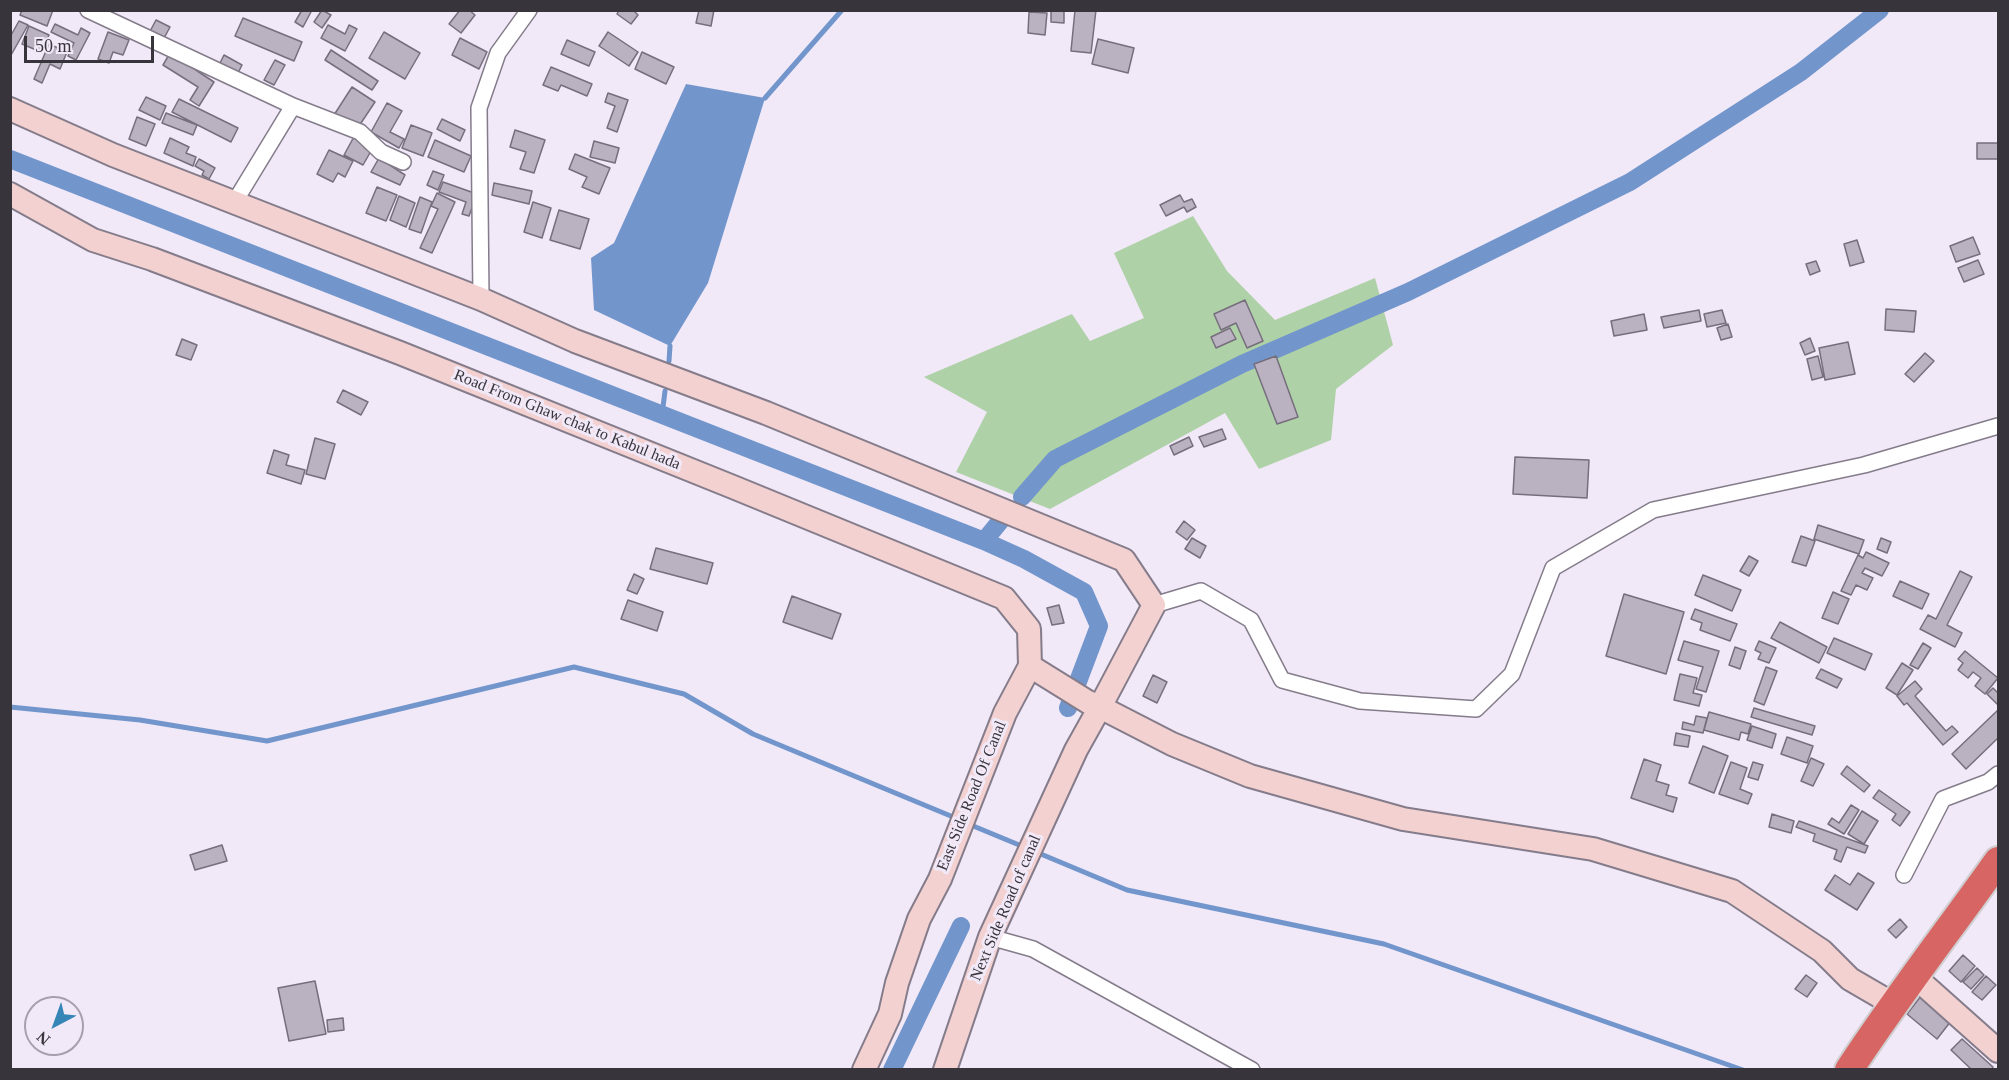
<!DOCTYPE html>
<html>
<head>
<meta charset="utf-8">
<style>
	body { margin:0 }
	#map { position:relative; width:2009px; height:1080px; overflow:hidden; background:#f1e8f8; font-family:Georgia,serif }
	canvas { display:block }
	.frame { position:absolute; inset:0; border:12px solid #38343b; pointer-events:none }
	.north { position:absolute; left:24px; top:996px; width:60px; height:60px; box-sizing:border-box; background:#f1e8f8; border:2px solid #a7a0ac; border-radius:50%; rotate:221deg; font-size:16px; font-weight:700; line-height:24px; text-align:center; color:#38343b }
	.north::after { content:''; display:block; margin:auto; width:21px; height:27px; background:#3586b7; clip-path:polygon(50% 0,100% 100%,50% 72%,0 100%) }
	.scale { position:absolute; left:24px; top:36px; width:130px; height:27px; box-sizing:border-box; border:3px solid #38343b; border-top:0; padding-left:8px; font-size:18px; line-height:21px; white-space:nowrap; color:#38343b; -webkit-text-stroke:4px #f1e8f8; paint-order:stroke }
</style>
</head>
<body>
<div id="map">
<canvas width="2009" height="1080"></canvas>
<div class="frame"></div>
<div class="north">N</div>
<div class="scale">50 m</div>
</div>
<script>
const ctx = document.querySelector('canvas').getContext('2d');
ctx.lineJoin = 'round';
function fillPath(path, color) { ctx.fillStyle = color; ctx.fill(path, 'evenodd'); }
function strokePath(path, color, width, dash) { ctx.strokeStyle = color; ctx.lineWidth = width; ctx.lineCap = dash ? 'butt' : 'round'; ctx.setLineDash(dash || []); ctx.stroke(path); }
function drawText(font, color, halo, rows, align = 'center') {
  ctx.font = font + ' Georgia,serif'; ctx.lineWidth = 6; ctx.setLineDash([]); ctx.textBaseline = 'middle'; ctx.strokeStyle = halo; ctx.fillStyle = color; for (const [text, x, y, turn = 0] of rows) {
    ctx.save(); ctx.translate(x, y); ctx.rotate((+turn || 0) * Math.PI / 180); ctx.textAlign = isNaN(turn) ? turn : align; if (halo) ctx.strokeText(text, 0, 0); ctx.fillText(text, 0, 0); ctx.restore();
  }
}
fillPath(new Path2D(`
	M1193,216L1227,271L1275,320L1375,278L1393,345L1336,389L1331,440L1259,469L1225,413L1050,509L956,472L987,412L924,377L1072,314L1090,341L1144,318L1114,253Z`), '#afd1a7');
fillPath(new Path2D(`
	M686,84L765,98L708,283L670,346L594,310L591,258L614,243Z`), '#7296cc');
strokePath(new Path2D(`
	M765,98L842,10
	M669,361L670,346
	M662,415L665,391
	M10,707L140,720L267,741L574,667L684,694L753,734L958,819
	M966,823L1024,847
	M1036,852L1127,890L1384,944L1743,1070`), '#7296cc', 5);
strokePath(new Path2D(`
	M10,159L984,541L1024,559L1084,592L1099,626L1068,708
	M1022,497L1055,459L1242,364L1408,292L1630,182L1801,72L1880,10
	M984,541L1002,519
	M892,1070L961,926`), '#7296cc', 18);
const building = new Path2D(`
	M22,10H53L47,26L20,15Z
	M302,10H312L303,27L295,22Z
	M322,10L331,15L322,28L314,22Z
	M460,10H469L475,15L461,33L449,24Z
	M619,10H633L638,15L631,24L617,14Z
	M699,10H714L711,26L696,23Z
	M1051,10H1064V23L1051,22Z
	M1075,10H1096L1091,53L1071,51Z
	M1029,12L1047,13L1045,35L1028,33Z
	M243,18L302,42L294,61L235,36Z
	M156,20L170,27L162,42L148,35Z
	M19,21L28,25L10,57V37Z
	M55,24L78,35L81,28L90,33L76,60L68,56L74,43L51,32Z
	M328,25L345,34L349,25L357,29L345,51L321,38Z
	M29,26L49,35L41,52L22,44Z
	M108,32L129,40L123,55L113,52L109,63L98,59Z
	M384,32L420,53L405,79L369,58Z
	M608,32L638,52L629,66L599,46Z
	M460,38L487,52L479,69L452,55Z
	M1098,39L1134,48L1128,73L1092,64Z
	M567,40L595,52L589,66L561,54Z
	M49,44L67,52L60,69L50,64L42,83L34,79Z
	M331,50L378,81L372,90L325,60Z
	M642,52L674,67L666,84L635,69Z
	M170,53L214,82L199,106L190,100L198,87L163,65Z
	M224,55L242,65L237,75L219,65Z
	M275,60L285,65L274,85L264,80Z
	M551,67L592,84L587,96L561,85L558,91L543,85Z
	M352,87L375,102L357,129L334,115Z
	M608,93L628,100L617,132L607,128L615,106L605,102Z
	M146,97L166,106L160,120L139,110Z
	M179,99L238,128L231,142L172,112Z
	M387,103L402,111L390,132L404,139L399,148L371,132Z
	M166,113L197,125L193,135L162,123Z
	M137,117L155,124L146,146L129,139Z
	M442,119L465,130L460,141L437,129Z
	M411,125L432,133L423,156L402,148Z
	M515,130L545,140L534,173L520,169L526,152L510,147Z
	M356,133L369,141L365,148L371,151L363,165L344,155Z
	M170,138L189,147L186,153L196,157L193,166L164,153Z
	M435,140L471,156L464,172L428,157Z
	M594,141L619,148L615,163L590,157Z
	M1977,143H1998V159H1977Z
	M329,150L353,161L345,177L338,173L333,182L317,174Z
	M575,154L610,168L599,194L582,187L587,177L569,169Z
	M379,158L405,175L400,185L371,172Z
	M199,159L215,168L209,179L202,175L204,171L195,166Z
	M433,171L444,175L438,190L427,185Z
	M443,182L477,194L469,216L462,214L466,202L439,192Z
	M494,183L532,191L529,204L492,195Z
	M377,187L397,195L386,221L366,213Z
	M437,193L455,202L432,253L420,248L438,209L431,206Z
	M1180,195L1184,202L1192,199L1196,207L1187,212L1184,207L1166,216L1160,205Z
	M399,196L415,203L406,227L390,220Z
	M420,197L432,202L421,233L409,229Z
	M533,202L551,208L542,238L524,232Z
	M559,210L589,219L580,249L550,240Z
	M1973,237L1980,254L1956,262L1950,246Z
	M1857,240L1864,262L1850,266L1844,244Z
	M1978,260L1984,274L1964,282L1958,268Z
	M1816,261L1820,271L1810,275L1806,264Z
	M1245,300L1263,341L1247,348L1236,323L1221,330L1214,314Z
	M1886,309L1916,311L1914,332L1885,330Z
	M1699,310L1701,321L1664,328L1661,317Z
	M1722,310L1726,323L1707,327L1704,314Z
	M1644,314L1647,330L1614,336L1611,321Z
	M1728,324L1732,337L1721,340L1717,328Z
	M1230,328L1236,339L1216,348L1211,337Z
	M1810,338L1815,351L1805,355L1800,343Z
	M182,339L197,345L191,360L176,355Z
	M1848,342L1855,374L1825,380L1819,348Z
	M1925,353L1934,361L1914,382L1905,374Z
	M1276,356L1298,417L1277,424L1254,364Z
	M1818,356L1823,377L1812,380L1807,359Z
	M343,390L368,402L361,415L337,402Z
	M1222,429L1226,439L1204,447L1199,437Z
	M1189,437L1193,446L1174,455L1170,446Z
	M315,438L335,444L325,479L306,474Z
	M274,450L289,455L286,465L305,470L301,484L267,473Z
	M1515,457L1589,460L1587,498L1513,494Z
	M1184,521L1195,530L1187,540L1176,532Z
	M1818,525L1864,540L1859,554L1814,539Z
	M1801,536L1815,541L1806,566L1792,562Z
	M1192,538L1206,546L1200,558L1185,549Z
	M1881,538L1891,542L1887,553L1877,549Z
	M656,548L713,563L707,584L650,569Z
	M1866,552L1889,563L1882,576L1865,568L1862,573L1873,578L1867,590L1856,585L1851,595L1841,591L1858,555L1863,558Z
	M1749,556L1758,561L1749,576L1740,571Z
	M1960,571L1972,577L1947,625L1962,633L1955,647L1920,629L1928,615L1936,619Z
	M634,574L644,579L637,594L627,590Z
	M1703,575L1741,590L1732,611L1695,595Z
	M1900,581L1929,594L1922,609L1893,596Z
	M1833,592L1849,599L1838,624L1822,618Z
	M1624,594L1684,612L1666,674L1606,656Z
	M792,596L841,614L832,639L783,622Z
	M628,600L663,612L657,631L621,619Z
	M1059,605L1064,623L1052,625L1047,608Z
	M1695,609L1737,624L1730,641L1700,630L1702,623L1691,619Z
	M1780,622L1827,647L1819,663L1771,638Z
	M1834,638L1872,654L1865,670L1827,653Z
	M1684,641L1719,651L1706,692L1696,689L1703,667L1678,660Z
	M1759,641L1776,648L1769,663L1758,659L1761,653L1755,650Z
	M1923,643L1931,648L1918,669L1910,665Z
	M1735,647L1746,651L1740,669L1729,665Z
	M1965,651L1998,678L1985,694L1975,686L1981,678L1973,672L1968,678L1958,670L1963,663L1958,659Z
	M1902,663L1913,670L1897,695L1886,688Z
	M1766,667L1777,671L1764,705L1754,701Z
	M1821,669L1842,679L1837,688L1816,678Z
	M1680,674L1697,678L1693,693L1702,695L1699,706L1674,700Z
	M1153,675L1167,682L1157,703L1143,696Z
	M1915,681L1922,689L1915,696L1946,731L1952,726L1958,732L1943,745L1907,703L1904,705L1897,696Z
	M1993,688L1998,693V705L1987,694Z
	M1754,708L1815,726L1812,735L1751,717Z
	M1998,710V738L1966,769L1952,754Z
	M1709,712L1751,724L1748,734L1741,732L1739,740L1704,730Z
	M1696,716L1707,718L1703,733L1682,729L1683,722L1694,725Z
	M1752,726L1776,734L1772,748L1747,740Z
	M1676,733L1690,736L1688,747L1674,745Z
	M1787,737L1813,746L1807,763L1781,754Z
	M1703,746L1728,756L1714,793L1689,783Z
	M1811,758L1824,764L1813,786L1801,781Z
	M1644,759L1661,765L1656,781L1669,785L1666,795L1677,798L1673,812L1631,798Z
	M1731,762L1747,768L1740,789L1752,794L1748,804L1719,794Z
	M1753,762L1763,765L1758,780L1748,777Z
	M1847,766L1870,785L1864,792L1841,774Z
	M1879,790L1910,812L1900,826L1892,820L1896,814L1873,798Z
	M1851,805L1859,810L1844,834L1828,824L1832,818L1839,823Z
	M1862,811L1878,821L1864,844L1848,834Z
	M1772,814L1794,821L1791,833L1769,827Z
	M1799,821L1868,846L1865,853L1847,847L1841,862L1834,859L1837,850L1813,841L1815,834L1796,827Z
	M222,845L227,861L195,870L190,855Z
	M1858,873L1874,883L1857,910L1825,890L1835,875L1850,885Z
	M1900,919L1907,927L1896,938L1888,930Z
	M1963,955L1975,966L1961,982L1949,971Z
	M1977,968L1984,975L1971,989L1963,982Z
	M1806,975L1817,983L1807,997L1795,989Z
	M1986,976L1996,985L1982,1000L1972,992Z
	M315,981L326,1034L289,1041L278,988Z
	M1921,996L1951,1021L1937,1039L1907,1014Z
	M343,1018L344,1030L328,1032L327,1020Z
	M1962,1039L1993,1067L1991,1070H1972L1951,1050Z`);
fillPath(building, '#bbb2c1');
strokePath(building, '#766e7c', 1.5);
const street = new Path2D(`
	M88,10L293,106L360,132L381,152L403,162
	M234,203L293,106
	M481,299L479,108L498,53L529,10
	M1154,605L1201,591L1251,620L1282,680L1360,701L1476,709L1512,674L1553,568L1653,510L1864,465L1998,426
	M1904,875L1943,799L1988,782L1998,774
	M990,937L1033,949L1252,1070`);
const secondary = new Path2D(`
	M10,109L113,155L481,299L575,341L766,413L1124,560L1154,605L1100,707L1172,744L1250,776L1403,819L1593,849L1732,891L1822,951L1850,979L1893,1004
	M10,194L93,240L152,259L400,353L733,487L1004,598L1029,629L1030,666L1005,713L940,879L919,919L897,983L890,1014L864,1070
	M1915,977L1998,1051
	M945,1070L990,937L1076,750L1100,707L1088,702L1030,666`);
const highway = new Path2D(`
	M1849,1070C1896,998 1949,930 1998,861`);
strokePath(street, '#847c8a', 18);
strokePath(secondary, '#847c8a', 26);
strokePath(highway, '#cfced0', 32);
strokePath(street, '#fff', 15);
strokePath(secondary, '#f3d1d0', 22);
strokePath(highway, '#d66563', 28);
drawText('16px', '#38343b', '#f1e8f8', [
	["Road From Ghaw chak to Kabul hada",567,420,22],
	["East Side Road Of Canal",972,796,-68],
	["Next Side Road of canal",1006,908,-67]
]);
</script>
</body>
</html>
